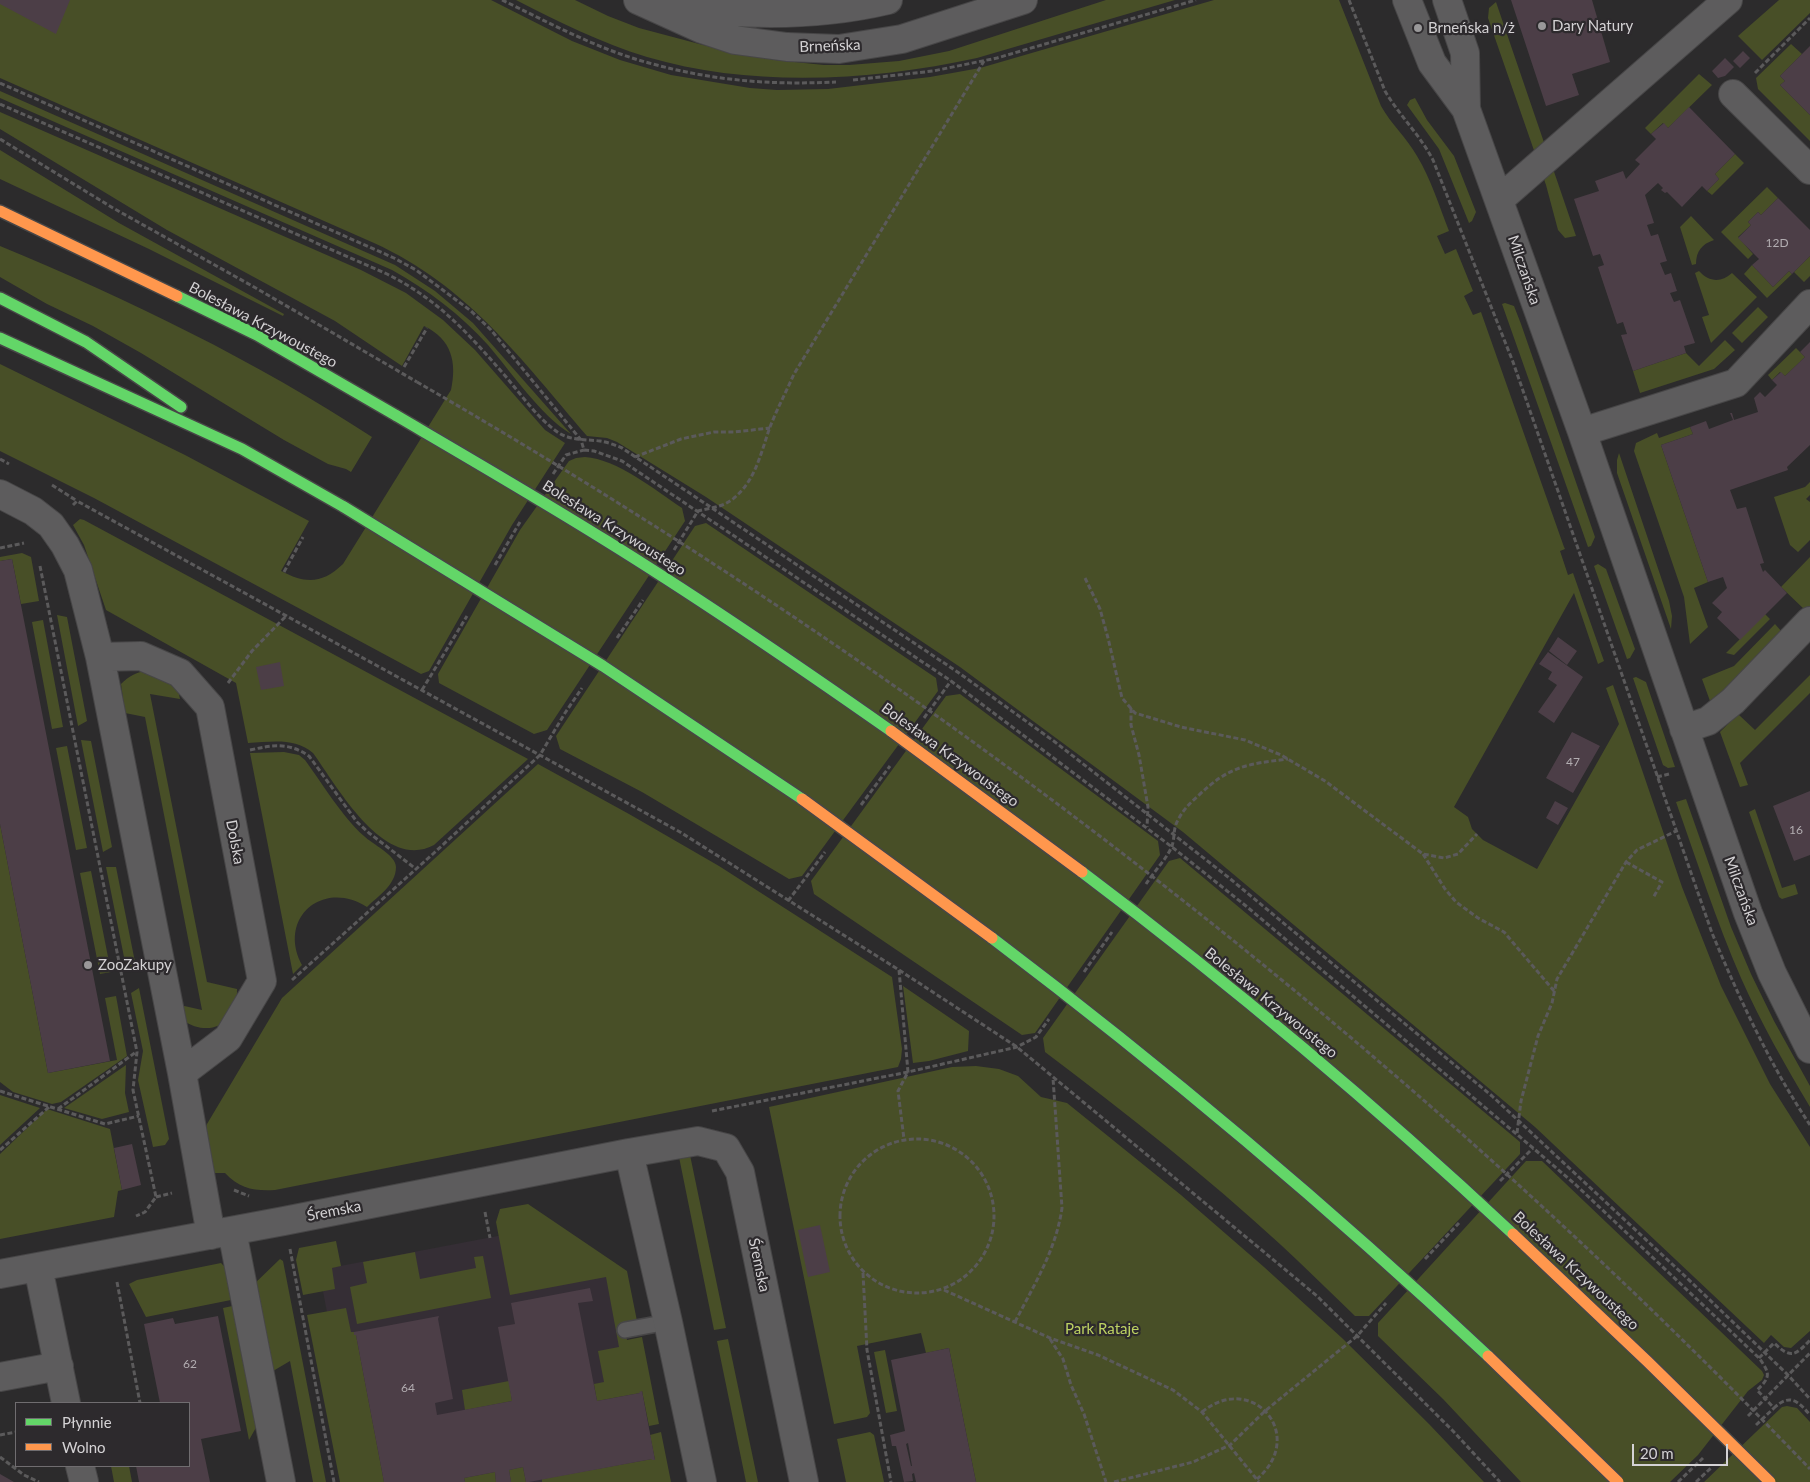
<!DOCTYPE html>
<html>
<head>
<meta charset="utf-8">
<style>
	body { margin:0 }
	#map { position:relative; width:1810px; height:1482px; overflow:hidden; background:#2c2b2c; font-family:Lato,sans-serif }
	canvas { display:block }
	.legend { position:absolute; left:15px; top:1402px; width:175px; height:65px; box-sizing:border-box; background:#2d2a2d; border:1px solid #706d70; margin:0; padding:6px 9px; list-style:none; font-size:15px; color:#d4d2d4 }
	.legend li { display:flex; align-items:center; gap:10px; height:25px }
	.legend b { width:25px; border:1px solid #706d70 }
	.scale { position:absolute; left:1632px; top:1444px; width:96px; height:22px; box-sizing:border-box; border:2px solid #d4d2d4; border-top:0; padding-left:6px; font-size:15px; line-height:18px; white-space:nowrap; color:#d4d2d4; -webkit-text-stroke:4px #2d2a2d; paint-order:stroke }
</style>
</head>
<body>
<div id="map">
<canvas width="1810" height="1482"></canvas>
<ul class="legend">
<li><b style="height:6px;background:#63d668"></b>Płynnie</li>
<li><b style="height:6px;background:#ff974d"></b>Wolno</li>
</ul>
<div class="scale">20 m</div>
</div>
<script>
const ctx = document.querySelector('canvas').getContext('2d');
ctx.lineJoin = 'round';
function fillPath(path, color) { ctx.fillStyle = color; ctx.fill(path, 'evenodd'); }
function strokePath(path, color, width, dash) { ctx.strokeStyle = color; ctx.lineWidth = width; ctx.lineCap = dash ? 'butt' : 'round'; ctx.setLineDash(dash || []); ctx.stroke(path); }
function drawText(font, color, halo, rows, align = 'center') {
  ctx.font = font + ' Lato,sans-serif'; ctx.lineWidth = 4.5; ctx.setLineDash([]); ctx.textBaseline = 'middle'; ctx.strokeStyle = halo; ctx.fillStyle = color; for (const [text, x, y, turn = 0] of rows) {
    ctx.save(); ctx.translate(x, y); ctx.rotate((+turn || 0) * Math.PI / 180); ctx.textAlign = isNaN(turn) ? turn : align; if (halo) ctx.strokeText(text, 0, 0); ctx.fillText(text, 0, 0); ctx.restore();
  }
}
fillPath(new Path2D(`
	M503,1235L610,1264L639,1392L642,1391L659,1482H359L319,1270Z`), '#352e35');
fillPath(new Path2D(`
	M0,0H491L572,41L620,60L671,75L750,88L777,90L828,89L930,77L980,68L1214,0H1339L1381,106C1391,124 1407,138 1417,156C1431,179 1439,206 1449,231L1437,236L1445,254L1456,249L1473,291L1464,296L1473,315L1481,312L1482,315L1564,547L1565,549L1560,551L1568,575L1573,573L1604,661L1598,664L1574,593L1454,807L1468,817L1472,829L1483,840L1537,869L1619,724L1606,688L1613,685L1682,887L1721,986L1770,1084L1810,1147V1331L1791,1348L1784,1347L1771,1335L1764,1343L1535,1127L1183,832L960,667L706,497L617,442L607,438L587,436C521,359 468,286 374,243L0,78Z
	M516,0H575L608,16L639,28L703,45L775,60L824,65H849L899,61L949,51L1106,0H1175L977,58C872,81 752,88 647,57C601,43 559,22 516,0Z
	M1779,0H1810V13L1762,60L1738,36Z
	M1496,2L1576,236L1565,238L1558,230L1546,185L1488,18L1489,8Z
	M1791,44L1802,54L1780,76L1785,81L1780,85L1810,115V141L1758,89L1756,78Z
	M1699,74L1712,85L1668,128L1663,123L1651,134L1645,128Z
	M0,91L395,265L435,291L473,323L571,434C541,416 512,373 488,345C461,315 428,290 392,270L0,98Z
	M1415,98L1427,120L1454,156L1476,212L1472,221L1469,223L1439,149L1407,105L1410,100Z
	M0,112L361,270L406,293L443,320L475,350L545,430L565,443L512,525L429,671L421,674L94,498L0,451V364L185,455L309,521L281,571C306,584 322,584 343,564L451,390C457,363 452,339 424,326L402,366L335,321L167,230L0,129Z
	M0,150L119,223L284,314L283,316L149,249L0,179Z
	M1735,154L1744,163L1712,195L1707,191L1719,179L1715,174Z
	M1767,187L1778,198L1761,215L1758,212L1748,222L1751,225L1738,237L1753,254L1748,259L1721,232Z
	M1691,216L1714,240C1702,244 1696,251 1696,264L1692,265L1680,227Z
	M0,246C128,299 256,361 372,437L351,472L346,469L328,464L284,440L141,353L93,326L47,304L0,277Z
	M1810,256V276L1804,282L1794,272Z
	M1752,265L1773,287L1789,271L1792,274L1767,298L1744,274Z
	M1699,271C1709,282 1721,283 1732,273L1757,297L1711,343L1702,317L1709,315L1695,273Z
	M1505,303L1514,306L1521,324L1595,537L1591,546L1588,547L1502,304Z
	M1758,307L1768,317L1742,343L1732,333Z
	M1725,340L1735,350L1714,369L1640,393L1633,371L1686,353L1699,366Z
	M1796,348L1805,357L1785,376L1780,372L1772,380L1768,375Z
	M1690,427L1693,434L1661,445L1708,582L1694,588L1708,627L1690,644L1684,597L1634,451L1636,443L1657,433L1659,438Z
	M1619,453L1669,601L1672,616L1671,629L1617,473V460Z
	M585,457C617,459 655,490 682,508L685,521L547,730L534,734L439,683L438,674L520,530L569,461L576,458Z
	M1810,482V495L1806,499L1810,502V540L1798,552L1790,545L1774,497L1805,487Z
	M80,519L84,520L528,759L434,845C384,872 337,786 313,753C294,737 271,742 248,743L236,683L106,610L84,545L73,525Z
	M706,523L936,678L938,691L802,876L789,879L642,792L560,749L556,736L695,526Z
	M22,553L31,557L39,601L21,604L12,559L0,561V557Z
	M1810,557V610L1806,611L1781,587Z
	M1598,564L1606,569L1635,649L1630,658L1627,659L1594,566Z
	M1765,614L1770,619L1734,655L1726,653Z
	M57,615L67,617L87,721L78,726Z
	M43,620L63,727L52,729L32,622Z
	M1775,624L1782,632L1720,695L1710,701L1702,679L1734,666Z
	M147,671H157L178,690L180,699L150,694L207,982L237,989C238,1023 211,1039 182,1020L180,1005L202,1010L145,717L125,713L121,684C129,676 136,672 147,671Z
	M1810,675V693L1740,763L1748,785L1740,787L1720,732L1738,714L1755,730Z
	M1636,677L1646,682L1675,767L1668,768L1663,765L1633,678Z
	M960,694L1158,841L1160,855L1035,1033L1022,1035L814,894L811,881L946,696Z
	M81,740L91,741L112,847L103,852Z
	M67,746L87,848L76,850L56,748Z
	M284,752L299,755L305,760C322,783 343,818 364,836C372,844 396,855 396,867C396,885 378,896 367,907C323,879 277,918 302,965L293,974L250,753Z
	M538,764L629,814L719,866L892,977L902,1049L901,1059L898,1067L275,1190C254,1191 240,1189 225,1173H209L204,1135L207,1124L282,998Z
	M1686,799L1731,927L1751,974L1774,1021L1810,1086V1107C1785,1065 1761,1023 1741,978C1716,921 1697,861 1676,802Z
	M1755,809L1782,888L1795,884L1798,894L1782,899L1779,897L1749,812Z
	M0,824L48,1073L117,1060L105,998L116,996L127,1056L61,1102L52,1104L13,1092L0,1082Z
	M1180,858L1520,1142V1154L1369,1316H1355C1330,1292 1306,1268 1281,1245C1206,1176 1126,1113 1045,1052L1043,1038L1169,861Z
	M106,867H116L137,972H127Z
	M91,871L111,972L100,974L80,873Z
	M903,986L969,1031L968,1051L929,1061L913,1063Z
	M139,988L169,1139L165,1145L153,1147L138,1080L143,1051L131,993Z
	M126,1065L125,1093L129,1112L102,1119L64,1108Z
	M976,1066L999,1069L1018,1076L1041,1097L1067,1103L1181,1195L1264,1267L1342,1338L1429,1424L1484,1482H976L949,1348L926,1353L921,1333L857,1346L870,1413L867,1417L834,1424L769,1107L952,1067Z
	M0,1095L40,1108L0,1145Z
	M47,1109L110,1129L122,1190L118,1191L114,1217L0,1239V1154Z
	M690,1155L726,1328L714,1330L679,1157Z
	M1526,1161H1542L1762,1371L1764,1375L1762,1380L1748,1391L1698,1455L1670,1482H1521L1443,1399L1378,1336V1323Z
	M528,1204L627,1271L637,1321L623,1324L627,1340L642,1337L659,1424L649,1426L642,1391L640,1393L597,1401L594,1384L604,1382L598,1351L619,1347L606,1277L510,1295L496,1222L500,1209Z
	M336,1241L341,1266L332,1268L335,1289L303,1295L296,1260L299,1248Z
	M415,1252L420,1279L476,1268L474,1257L483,1256L491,1298L357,1324L350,1287L367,1283L363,1262Z
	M280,1259L283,1261L326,1482H313L290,1361L268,1374L251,1287Z
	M221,1263L227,1269L236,1299L146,1317L129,1284L137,1280Z
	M237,1305L258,1424L249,1440L223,1308Z
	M346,1308L351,1332H354L356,1335L384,1482H340L307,1315Z
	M728,1339L758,1482H746L717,1341Z
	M885,1350L897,1411L886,1413L874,1352Z
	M509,1381L512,1401L465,1410L462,1390Z
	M1787,1406L1797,1408L1810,1422V1482H1704L1782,1407Z
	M661,1432L671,1482H542V1479L652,1459L655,1460L650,1435Z
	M870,1432L874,1435L884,1482H846L837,1439Z
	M111,1466H129L132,1482H114Z
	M523,1467L526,1482H511L509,1470Z
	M495,1472L496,1482H465L464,1478Z`), '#484f27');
fillPath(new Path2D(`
	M0,0H70L56,34L0,4Z
	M1511,0H1592L1610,62L1572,74L1579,95L1546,106Z
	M1810,46V115L1780,85L1785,81L1780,76Z
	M1743,51L1750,58L1740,68L1733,61Z
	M1725,58L1734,67L1725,76L1718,78L1712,71Z
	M1689,107L1735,154L1715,174L1719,179L1707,191L1702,186L1682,207L1667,192L1665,193L1661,190L1663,188L1658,183L1645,195L1654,223L1647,225L1651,236L1658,234L1667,261L1660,263L1665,275L1671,273L1677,291L1670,293L1674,302L1680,300L1695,343L1684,346L1686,353L1633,371L1621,335L1627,334L1623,322L1617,324L1598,267L1604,265L1600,254L1593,256L1574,199L1599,191L1595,181L1623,171L1626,179L1640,164L1635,160L1656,139L1651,134L1664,123L1668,128Z
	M1778,198L1810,230V256L1792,274L1789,271L1773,287L1752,265L1759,259L1738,238L1751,225L1748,222L1758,212L1761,215Z
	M1810,342V445L1787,467L1788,470L1730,490L1737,509L1746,507L1764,563L1760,564L1763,572L1765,570L1787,593L1740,640L1717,618L1722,612L1712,603L1727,588L1723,577L1708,582L1661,445L1693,434L1690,427L1706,421L1709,429L1733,420L1730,413H1732L1734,420L1758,412L1754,398L1760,392L1765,397L1777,385L1772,380L1781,372L1785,376L1805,357L1800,352Z
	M12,559L110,1061L48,1073L0,824V561Z
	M1558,637L1577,651L1567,665L1549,651Z
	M1548,652L1583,677L1554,723L1538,712L1557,685L1548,679L1552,672L1539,664Z
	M280,662L284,686L261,690L256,667Z
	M1572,732L1600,746L1573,793L1546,778Z
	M1810,791V855L1794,861L1773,806Z
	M1555,801L1568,808L1558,825L1546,818Z
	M132,1144L141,1185L122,1190L114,1148Z
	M820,1225L830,1272L808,1277L798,1230Z
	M590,1288L593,1301L578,1303L597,1401L640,1393L639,1392L642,1391L655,1460H652V1459L529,1482H526L523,1467L509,1470L511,1482H496L495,1472L464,1478L465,1482H384L356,1335H354V1332L439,1316L438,1319L453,1399L435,1403L437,1415L512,1401L498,1327L515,1324L511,1303Z
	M218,1316L241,1431L201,1439L210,1482H139L136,1466H189V1403H160L144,1324L173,1318L175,1324Z
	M949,1348L976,1482H916L914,1473L912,1474L913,1481L904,1482L896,1446H892L890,1435L905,1431L891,1360ZM908,1443L912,1466H911L906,1444Z
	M0,1474L14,1482H0Z`), '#4c3e47');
const lane = new Path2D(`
	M625,1330L668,1322`);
const street = new Path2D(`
	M638,0L702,29L735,40L787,47L839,49L902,39L1023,0
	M1407,0L1432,63L1466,109L1582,432L1748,913L1772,973L1810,1049
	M1447,0L1465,53L1466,109
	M668,5C741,16 816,17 888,0
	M1733,94L1810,170
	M1499,200L1728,0
	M1582,432L1736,383L1810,304
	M0,494L33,511L51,525L65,545L78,570L100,657L182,1073L211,1235
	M100,657L141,656L180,673L210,707L262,981L228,1038L182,1073
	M1684,729L1708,721L1733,701L1810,621
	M629,1153L668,1322L702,1482
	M232,1231L281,1482
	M38,1267L66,1403
	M0,1274L284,1221L629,1153L698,1141L726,1148L740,1172L804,1482
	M0,1377L59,1366
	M80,1466L84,1482`);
const fast = new Path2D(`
	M177,296L257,335L397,416
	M0,298L86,342L181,407
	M0,338L242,449L344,507`);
const slow = new Path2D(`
	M0,211L177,296`);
strokePath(lane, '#474647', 18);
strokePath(street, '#474647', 30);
strokePath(fast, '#474647', 14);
strokePath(slow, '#474647', 14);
strokePath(new Path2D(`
	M502,0C550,23 597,49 649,63C714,81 770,85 836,82
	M1349,0L1385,91C1399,115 1420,135 1433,160L1513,362L1712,933C1740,1000 1770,1065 1810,1125
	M1755,73L1810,18
	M853,80L933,71L997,58L1196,0
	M0,83L394,258L416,270L471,311L491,330L581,440L584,450L594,451L622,461L951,681L1172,847L1246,906L1533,1148L1576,1185L1759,1358C1770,1373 1771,1377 1757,1390L1774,1408C1790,1393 1798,1401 1810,1415
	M0,104L387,274C439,300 469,334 507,378C522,396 537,417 556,431C569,441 584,439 600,441C607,442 615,445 622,448L959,673L1055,742L1228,877L1492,1096L1687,1278L1788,1375L1810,1399
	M0,139L113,208L254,287L417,382
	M404,367L427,328
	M635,457L681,439L714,432H734L770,428
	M0,459L9,464
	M553,474L566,455L584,450
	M52,485L77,501
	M73,505L77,501L680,832L899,970L1017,1047L1317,1296L1453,1431L1500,1482
	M0,548L24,543
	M674,550L698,511C710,508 724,507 734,498C756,480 761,452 770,427C777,409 786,392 794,374L984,61
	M495,565L520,522
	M40,566L137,1052L133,1090L156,1197L145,1212L136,1216
	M284,572L303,537
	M1085,578L1100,609L1108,638L1122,698L1135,713L1181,727L1245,740L1281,755L1325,781L1423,854L1444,858L1458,854L1477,834
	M617,638L643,600
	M228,683L252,651L287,615
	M422,690L467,616
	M1131,708V725L1139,755L1148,807L1147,827
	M924,718L951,681
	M250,750C273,745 288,742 309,756L357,822L369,833L416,869
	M1657,777L1669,774
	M861,805L890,766
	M1423,854L1445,889L1456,902L1478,918L1504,932L1554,991
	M1626,862L1662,882L1653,898
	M1146,884C1153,873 1168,857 1172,846C1175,837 1173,828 1178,820C1183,810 1190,803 1198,796C1229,766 1247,764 1288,759
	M788,901L825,852
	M899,970L908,1072L898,1091L904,1139
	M1084,972L1112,932
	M292,980L434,853L540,755L565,713L582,688
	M0,1091L105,1124L139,1116
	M58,1109L136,1052
	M712,1111L908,1072L1017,1047L1036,1037L1049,1019
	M1517,1133L1521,1101L1538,1036L1552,1003L1557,979L1626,862L1637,850L1676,831
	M840 1216a77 77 0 1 1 154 0a77 77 0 1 1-154 0Z
	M0,1150L49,1107
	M1500,1181L1533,1148
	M234,1190L249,1196
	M156,1197L172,1193
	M485,1212L490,1238
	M290,1249L334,1482
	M1425,1259L1459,1223
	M863,1273L867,1350L891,1482
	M117,1282L140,1403
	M944,1290L1050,1338L1098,1355L1173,1390L1202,1412L1259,1482
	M1015,1322C1034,1285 1056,1250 1062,1208L1053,1078
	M1050,1339L1063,1359L1071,1385L1084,1414L1106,1482
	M1759,1358L1774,1343C1791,1359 1795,1356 1810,1340
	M1202,1412C1252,1371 1308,1435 1257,1479
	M1748,1416L1810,1353
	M1756,1425L1774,1408
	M0,1435L16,1432
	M0,1457L24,1475L39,1482
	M1114,1482L1193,1462L1230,1445L1265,1411L1357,1336L1386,1303
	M1678,1482L1703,1458
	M1696,1482L1712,1467`), '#5b5a5b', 3, [5, 2.5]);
strokePath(lane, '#5d5c5d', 15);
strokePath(street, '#5d5c5d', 28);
strokePath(fast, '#63d668', 11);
strokePath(slow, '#ff974d', 11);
const fastBridge = new Path2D(`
	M397,416C467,457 536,497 605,540C702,600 797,665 891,731
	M344,507L603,666L802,799
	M1082,872C1232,985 1376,1106 1513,1234
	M992,938C1165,1069 1330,1208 1488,1356`);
const slowBridge = new Path2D(`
	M891,731L1082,872
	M802,799L992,938
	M1513,1234L1648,1362L1770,1482
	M1488,1356L1618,1482`);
strokePath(fastBridge, '#474647', 14, []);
strokePath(slowBridge, '#474647', 14, []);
strokePath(new Path2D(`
	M417,382C928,677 1401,1042 1810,1469`), '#5b5a5b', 3, [5, 2.5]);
strokePath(fastBridge, '#63d668', 11);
strokePath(slowBridge, '#ff974d', 11);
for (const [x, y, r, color] of [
	[1542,26,5,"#999899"],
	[1418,28,5,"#999899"],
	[88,965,5,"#999899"]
]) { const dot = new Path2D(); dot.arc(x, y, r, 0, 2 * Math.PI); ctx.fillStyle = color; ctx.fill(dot); strokePath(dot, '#2d2a2d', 2); }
drawText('12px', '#b2adb1', null, [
	["12D",1777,243],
	["47",1573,762],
	["16",1796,830],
	["62",190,1364],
	["64",408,1388]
]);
drawText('15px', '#d4d2d4', '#2d2a2d', [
	["Dary Natury",1552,26],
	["Brneńska n/ż",1428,28],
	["ZooZakupy",98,965]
], 'left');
drawText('15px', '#d4d2d4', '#2d2a2d', [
	["Brneńska",830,46,-2],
	["Milczańska",1524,270,71],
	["Bolesława Krzywoustego",263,325,28],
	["Bolesława Krzywoustego",614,528,32],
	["Bolesława Krzywoustego",950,755,36],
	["Dolska",235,842,79],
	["Milczańska",1741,891,70],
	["Bolesława Krzywoustego",1271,1003,39],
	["Śremska",334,1211,-11],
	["Śremska",759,1265,78],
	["Bolesława Krzywoustego",1576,1271,43]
]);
drawText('15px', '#bdd262', '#2d2a2d', [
	["Park Rataje",1102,1329]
]);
</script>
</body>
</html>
